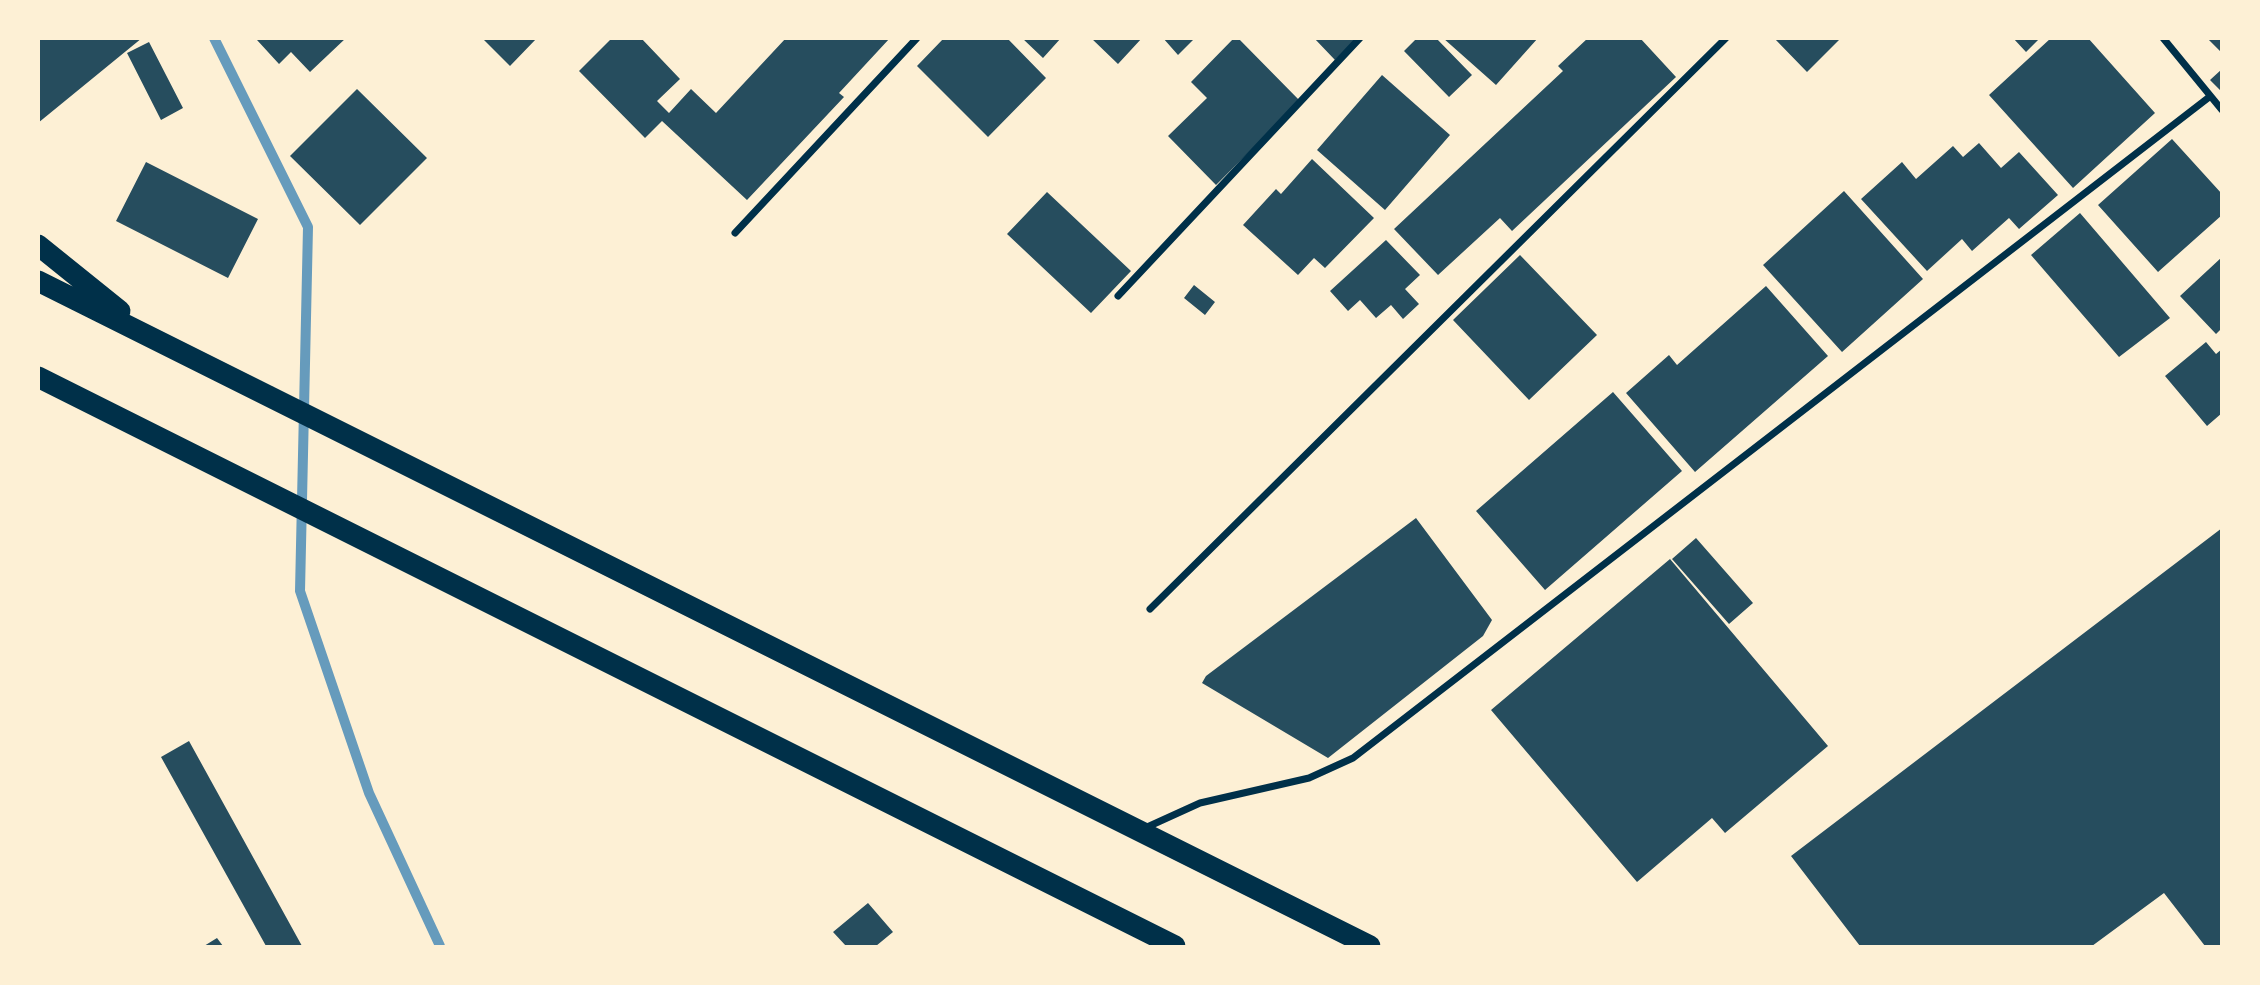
<!DOCTYPE html>
<html>
<head>
<meta charset="utf-8">
<style>
	body { margin:0 }
	#map { position:relative; width:2260px; height:985px; overflow:hidden; background:#fdf0d5; font-family:Lato,sans-serif }
	canvas { display:block }
	.frame { position:absolute; inset:0; border:40px solid #fdf0d5; pointer-events:none }
</style>
</head>
<body>
<div id="map">
<canvas width="2260" height="985"></canvas>
<div class="frame"></div>
</div>
<script>
const ctx = document.querySelector('canvas').getContext('2d');
ctx.lineJoin = 'round';
function strokePath(path, color, width, dash) { ctx.strokeStyle = color; ctx.lineWidth = width; ctx.lineCap = dash ? 'butt' : 'round'; ctx.setLineDash(dash || []); ctx.stroke(path); }
function fillPath(path, color) { ctx.fillStyle = color; ctx.fill(path, 'evenodd'); }
strokePath(new Path2D(`
	M214,38L308,227L300,591L369,793L440,946`), '#669bbc', 10);
fillPath(new Path2D(`
	M38,38H142L38,123Z
	M259,38H346L310,72L291,52L279,64L257,40Z
	M482,38H537L510,66Z
	M612,38H641L680,79L657,101L669,113L691,89L716,113L786,38H890L839,93L844,97L747,200L662,121L645,138L579,71Z
	M944,38H1007L1046,78L988,137L917,66Z
	M1022,38H1061L1043,58Z
	M1091,38H1142L1118,64Z
	M1163,38H1195L1178,55Z
	M1234,38H1238L1300,101L1216,185L1168,136L1207,98L1191,82Z
	M1314,38H1357L1335,60Z
	M1417,38H1436L1472,75L1449,97L1404,51Z
	M1443,38H1538L1496,85Z
	M1588,38H1640L1676,77L1512,231L1500,218L1438,275L1394,229L1563,71L1558,66Z
	M1774,38H1841L1807,72Z
	M2013,38H2040L2026,52Z
	M2051,38H2088L2155,113L2073,188L1989,95Z
	M2207,38H2222V53Z
	M149,42L183,108L161,120L127,53Z
	M2222,69V92L2210,80Z
	M1382,75L1450,135L1385,210L1317,150Z
	M357,89L427,158L360,225L290,156Z
	M2172,139L2222,194V215L2158,272L2098,205Z
	M1979,143L2001,168L2019,152L2058,195L2019,229L2009,218L1972,251L1962,239L1927,271L1861,199L1902,162L1916,179L1953,146L1963,157Z
	M1312,159L1374,218L1325,268L1314,258L1298,275L1243,225L1276,189L1281,194Z
	M146,162L258,219L228,278L116,221Z
	M1844,191L1923,279L1842,352L1763,265Z
	M1047,192L1131,271L1091,313L1007,234Z
	M2080,213L2170,318L2119,357L2031,255Z
	M1386,240L1420,275L1405,289L1419,304L1403,319L1391,305L1376,318L1360,300L1348,311L1330,291Z
	M1520,255L1597,335L1529,400L1453,320Z
	M2222,257V328L2216,334L2180,296Z
	M1194,285L1215,302L1205,315L1184,298Z
	M1766,286L1828,356L1695,472L1626,393L1669,355L1677,365Z
	M2206,342L2216,354L2222,349V413L2207,426L2165,376Z
	M1613,392L1682,471L1545,590L1476,511Z
	M1416,518L1492,620L1483,636L1328,758L1202,683L1206,676Z
	M2222,528V946H2205L2164,893L2092,946H1860L1791,856Z
	M1696,538L1753,603L1729,624L1672,559Z
	M1670,559L1828,746L1725,833L1712,818L1637,882L1491,710Z
	M189,741L302,946H266L161,757Z
	M868,903L893,932L876,946H846L833,932Z
	M217,938L223,946H204Z`), '#264d5e');
strokePath(new Path2D(`
	M2163,38L2222,110
	M735,233L917,38
	M1118,296L1360,38
	M1150,609L1726,38
	M1145,828L1200,803L1309,778L1353,758L2208,98`), '#003049', 7);
strokePath(new Path2D(`
	M38,245L120,311
	M38,281L1370,946
	M38,377L1175,946`), '#003049', 21);
</script>
</body>
</html>
